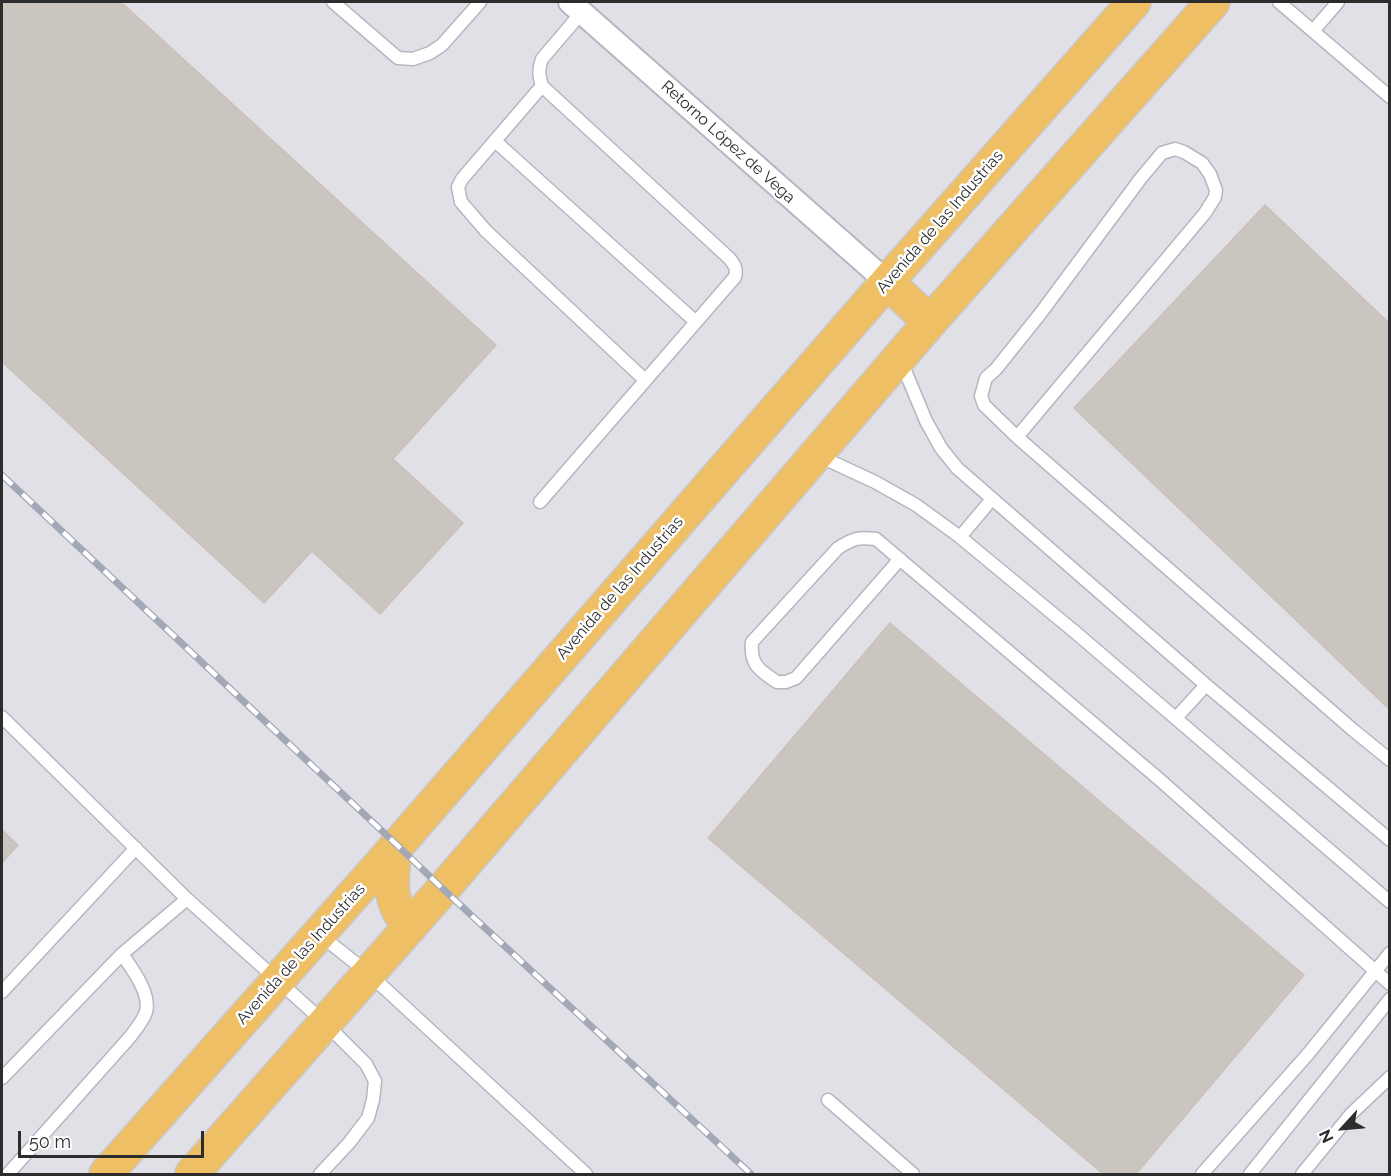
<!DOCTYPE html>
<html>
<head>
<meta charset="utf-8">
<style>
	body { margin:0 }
	#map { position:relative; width:1391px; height:1176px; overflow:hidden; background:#eee7e0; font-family:Raleway,sans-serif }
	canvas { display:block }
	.frame { position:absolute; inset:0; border:3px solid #2d2d2d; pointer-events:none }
	.north { position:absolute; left:1313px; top:1098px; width:60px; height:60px; -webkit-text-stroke:4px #fff; paint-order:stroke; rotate:244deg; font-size:16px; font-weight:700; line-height:24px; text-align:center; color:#2d2d2d }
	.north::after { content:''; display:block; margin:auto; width:21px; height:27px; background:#2d2d2d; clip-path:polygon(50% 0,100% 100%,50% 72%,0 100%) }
	.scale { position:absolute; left:18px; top:1131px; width:186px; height:27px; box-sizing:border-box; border:3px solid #2d2d2d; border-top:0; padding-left:8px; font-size:18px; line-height:21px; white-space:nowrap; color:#2d2d2d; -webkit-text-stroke:4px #fff; paint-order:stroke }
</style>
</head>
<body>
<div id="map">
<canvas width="1391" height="1176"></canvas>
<div class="frame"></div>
<div class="north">N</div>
<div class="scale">50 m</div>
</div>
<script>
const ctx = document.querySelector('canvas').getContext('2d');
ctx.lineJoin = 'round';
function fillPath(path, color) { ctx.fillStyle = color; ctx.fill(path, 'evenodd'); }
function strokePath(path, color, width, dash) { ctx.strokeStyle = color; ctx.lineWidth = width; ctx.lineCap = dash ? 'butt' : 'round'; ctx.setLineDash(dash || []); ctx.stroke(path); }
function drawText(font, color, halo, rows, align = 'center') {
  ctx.font = font + ' Raleway,sans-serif'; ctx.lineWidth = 5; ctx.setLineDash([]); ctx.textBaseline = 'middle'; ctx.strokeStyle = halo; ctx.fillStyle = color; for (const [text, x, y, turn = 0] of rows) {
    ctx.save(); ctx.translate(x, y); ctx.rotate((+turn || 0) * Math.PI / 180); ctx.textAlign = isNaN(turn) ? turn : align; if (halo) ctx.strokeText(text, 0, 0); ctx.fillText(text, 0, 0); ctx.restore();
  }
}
fillPath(new Path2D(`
	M2,2H1389V1174H2Z`), '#e1e0e7');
const building = new Path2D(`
	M2,2H121L496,345L393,459L463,523L380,614L312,551L264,603L2,362Z
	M1265,205L1390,324V710L1074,408Z
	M890,623L1304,975L1136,1174H1103L708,838Z
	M2,830L18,845L2,863Z`);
fillPath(building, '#cac5be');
strokePath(building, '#cac2ba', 1.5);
const service = new Path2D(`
	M333,2L398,58L413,59L430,53L442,45L480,2
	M1279,2L1390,97
	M1313,31L1338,2
	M542,86L462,179L458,187L461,202L486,231L645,380
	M495,141L696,322
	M901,361L926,421L941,448L957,468L1206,685L1390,840
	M1017,437L1205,213L1215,197L1216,190L1210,174L1202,163L1184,152L1175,149L1162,153L1141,178L1040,314L996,369L986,378L981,396L984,405L1017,437L1353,730L1390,760
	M817,455L875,482L916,505L960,537L1075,632L1390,902
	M540,502L735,277C737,269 735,265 729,258L542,86C539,76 538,69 542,59L582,12
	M960,537L992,499
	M900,559L796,678L786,682H777C759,670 750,665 752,642L838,548C854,538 858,537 876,539L1160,780L1390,984
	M2,717L187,899L325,1023L366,1064L375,1081L373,1100L368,1118L349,1143L320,1174
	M1176,718L1206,685
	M319,934L368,973L586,1174
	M2,992L136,848
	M2,1078L122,954L187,899
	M828,1100L913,1174
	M8,1174L130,1037C135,1030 143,1021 146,1012C151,993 132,969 122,954
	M1202,1174L1308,1054L1390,953
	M1250,1174L1390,999
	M1302,1174L1351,1114L1390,1077`);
const minor = new Path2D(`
	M570,2L887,282`);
const primary = new Path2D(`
	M887,282L930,322
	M395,848C392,882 386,899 410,927
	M106,1174L395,848L887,282L1134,2
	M192,1174L443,889L930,322L1213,2`);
strokePath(service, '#b3b7c0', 15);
strokePath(minor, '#b3b7c0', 26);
strokePath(primary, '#c8c8c8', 36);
strokePath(service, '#fff', 12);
strokePath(minor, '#fff', 22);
strokePath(primary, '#efbf65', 33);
const rail = new Path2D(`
	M2,475L397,845L443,889L751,1174`);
strokePath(rail, '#a3a8b7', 7);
strokePath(rail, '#fff', 4.5, [14]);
drawText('16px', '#2d2d2d', '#fff', [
	["Retorno López de Vega",728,142,42],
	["Avenida de las Industrias",940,222,-49],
	["Avenida de las Industrias",620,588,-49],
	["Avenida de las Industrias",301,954,-48]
]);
</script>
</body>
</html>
